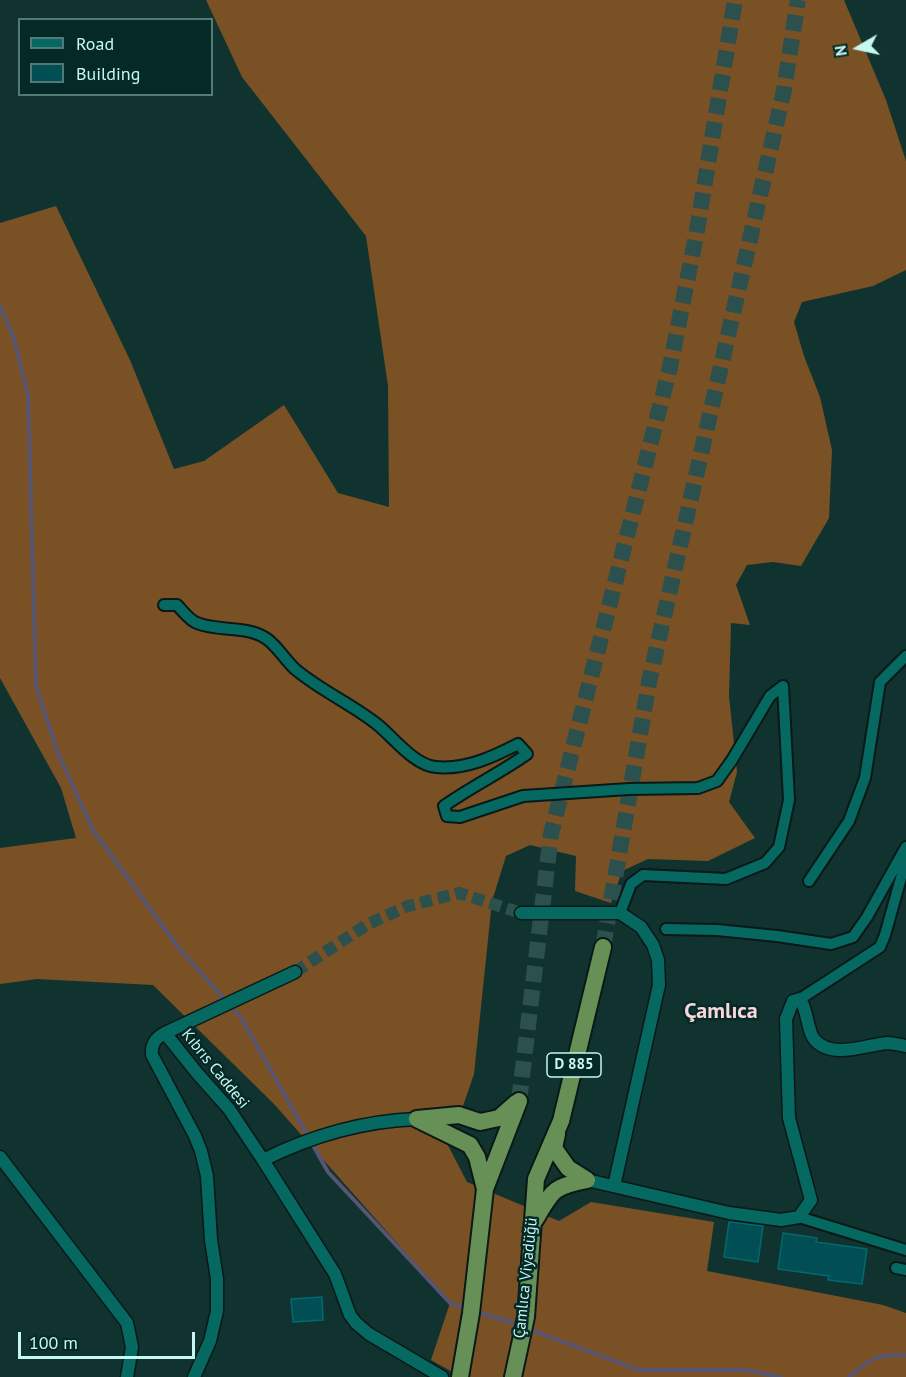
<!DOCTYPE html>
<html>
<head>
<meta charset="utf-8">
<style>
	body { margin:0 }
	#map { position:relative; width:906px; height:1377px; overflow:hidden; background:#113330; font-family:"PT Sans",sans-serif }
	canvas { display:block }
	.legend { position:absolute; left:18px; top:18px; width:195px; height:78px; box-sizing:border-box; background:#052926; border:2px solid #527b77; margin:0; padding:8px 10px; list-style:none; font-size:18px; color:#c6f7f0 }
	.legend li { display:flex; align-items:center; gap:12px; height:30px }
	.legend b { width:30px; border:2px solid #527b77 }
	.north { position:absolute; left:828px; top:18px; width:60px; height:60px; -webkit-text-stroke:4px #052926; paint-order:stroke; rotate:261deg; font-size:16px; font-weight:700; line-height:24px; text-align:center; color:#c6f7f0 }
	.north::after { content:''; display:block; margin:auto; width:21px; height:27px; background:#c6f7f0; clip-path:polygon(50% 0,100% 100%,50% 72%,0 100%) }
	.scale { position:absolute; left:18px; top:1332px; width:177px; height:27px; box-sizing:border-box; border:3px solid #c6f7f0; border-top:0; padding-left:8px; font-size:18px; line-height:21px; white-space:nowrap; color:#c6f7f0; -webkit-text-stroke:4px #052926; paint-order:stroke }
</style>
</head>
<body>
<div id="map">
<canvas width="906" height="1377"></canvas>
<ul class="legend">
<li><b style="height:8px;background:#056961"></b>Road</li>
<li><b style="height:16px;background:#024e55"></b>Building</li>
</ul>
<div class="north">N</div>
<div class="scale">100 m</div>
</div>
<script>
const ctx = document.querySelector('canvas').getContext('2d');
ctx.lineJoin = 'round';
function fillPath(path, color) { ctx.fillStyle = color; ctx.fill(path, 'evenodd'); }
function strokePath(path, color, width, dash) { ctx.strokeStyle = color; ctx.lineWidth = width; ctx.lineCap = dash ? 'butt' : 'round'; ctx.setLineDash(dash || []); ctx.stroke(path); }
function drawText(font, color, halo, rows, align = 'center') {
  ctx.font = font + ' "PT Sans",sans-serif'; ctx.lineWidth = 5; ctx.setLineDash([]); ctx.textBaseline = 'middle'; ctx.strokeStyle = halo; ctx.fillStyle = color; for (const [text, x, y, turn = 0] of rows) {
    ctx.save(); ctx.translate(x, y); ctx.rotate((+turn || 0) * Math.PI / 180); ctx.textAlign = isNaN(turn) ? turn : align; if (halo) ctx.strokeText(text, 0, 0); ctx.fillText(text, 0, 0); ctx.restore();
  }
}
fillPath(new Path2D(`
	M206,0H844L886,100L906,161V270L873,286L802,302L794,322L804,356L820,397L832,450L829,518L801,566L773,562L747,565L736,585L750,625L731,623L729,696L737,772L729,802L755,838L708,861L648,859L622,871L611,903L575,891L576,856L530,845L506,856L492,901L474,1074L463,1106L435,1109L441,1132L467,1182L559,1221L591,1202L714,1222L707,1271L883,1305L906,1313V1377H461L431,1360L450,1303L274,1104L153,985L37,979L0,984V848L76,838L61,788L0,678V223L56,206L130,360L174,469L204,461L284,405L338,493L389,507L388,386L366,236L242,77Z`), '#7a5124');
strokePath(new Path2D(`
	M0,306L13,336L28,395L36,686L58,753L93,830L178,947L242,1019L328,1172L450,1303L468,1309
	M475,1311L519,1325
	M529,1329L639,1370H745L781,1377
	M849,1377C872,1358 875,1354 906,1355`), '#575572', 4);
const building = new Path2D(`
	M729,1222L763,1226L758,1262L724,1257Z
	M783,1233L817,1238L816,1242L867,1249L862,1284L828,1280L829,1276L778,1269Z
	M322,1297L323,1320L293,1322L291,1299Z`);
fillPath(building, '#024e55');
strokePath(building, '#026973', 1.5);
strokePath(new Path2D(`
	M295,972L368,924L408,906L459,893L521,913`), '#2c504d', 12, [12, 6]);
strokePath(new Path2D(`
	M603,947L649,682L784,90L798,0
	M519,1101L551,834L670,367L696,236L735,0`), '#2c504d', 16, [16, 8]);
const minor = new Path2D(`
	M164,605H177C183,611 189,620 197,623C219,632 248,625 267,639C278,647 285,660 295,669C321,691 352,704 378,725C394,738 414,765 436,767C465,770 493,757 518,744L527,754C500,773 471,787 444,806L447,816L460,817L523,796L629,789L698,788L717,781L732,760L770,696L783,686
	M809,881L849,821L865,778L880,682L906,656
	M620,913L631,884L643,875L726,879L765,863L779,847L789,800L783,686
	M666,929L717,930L777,936L831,944L853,937L867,917L906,847
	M800,999L880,947L885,935L906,860
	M799,1217L906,1250
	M896,1268L906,1270`);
const tertiary = new Path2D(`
	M521,913H620L641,927L653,945L658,960L659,985L614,1186
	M165,1033L295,972
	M0,1157L127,1323L132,1347L127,1377
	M263,1160C311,1136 363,1121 417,1119
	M587,1180L729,1213L781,1220L799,1217L811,1200L789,1118L786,1019L793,1001L800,999C808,1011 807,1030 814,1039C831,1060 866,1045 887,1043C893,1043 900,1045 906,1046
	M194,1377L210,1341L217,1311V1279L211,1240L207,1176L201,1151L195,1136L152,1055C151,1044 155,1038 165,1033L197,1073L229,1109L263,1160L335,1274L350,1315L356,1323L369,1334L442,1377`);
const trunk = new Path2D(`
	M485,1189L477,1157L470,1145L417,1119L459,1115L480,1122L499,1118L516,1103
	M535,1220C553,1190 552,1187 587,1180L568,1168L554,1148L557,1134
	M460,1377L471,1313L485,1189L519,1101
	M513,1377L526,1317L536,1179L561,1121L603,947`);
strokePath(minor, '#0a1817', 14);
strokePath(tertiary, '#0a1817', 15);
strokePath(trunk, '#0a1817', 20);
strokePath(minor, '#056961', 10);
strokePath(tertiary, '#056961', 12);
strokePath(trunk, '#669056', 16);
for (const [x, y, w] of [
	[574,1065,54]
]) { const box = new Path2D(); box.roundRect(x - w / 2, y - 12, w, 24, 4.5); ctx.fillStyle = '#052926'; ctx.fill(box); strokePath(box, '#c6f7f0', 1.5); }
drawText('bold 15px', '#c6f7f0', null, [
	["D 885",574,1065]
]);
drawText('16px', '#c6f7f0', '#052926', [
	["Kıbrıs Caddesi",215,1069,51],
	["Çamlıca Viyadüğü",526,1278,-84]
]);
drawText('bold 22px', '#f9d6dc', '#052926', [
	["Çamlıca",721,1012]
]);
</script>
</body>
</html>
